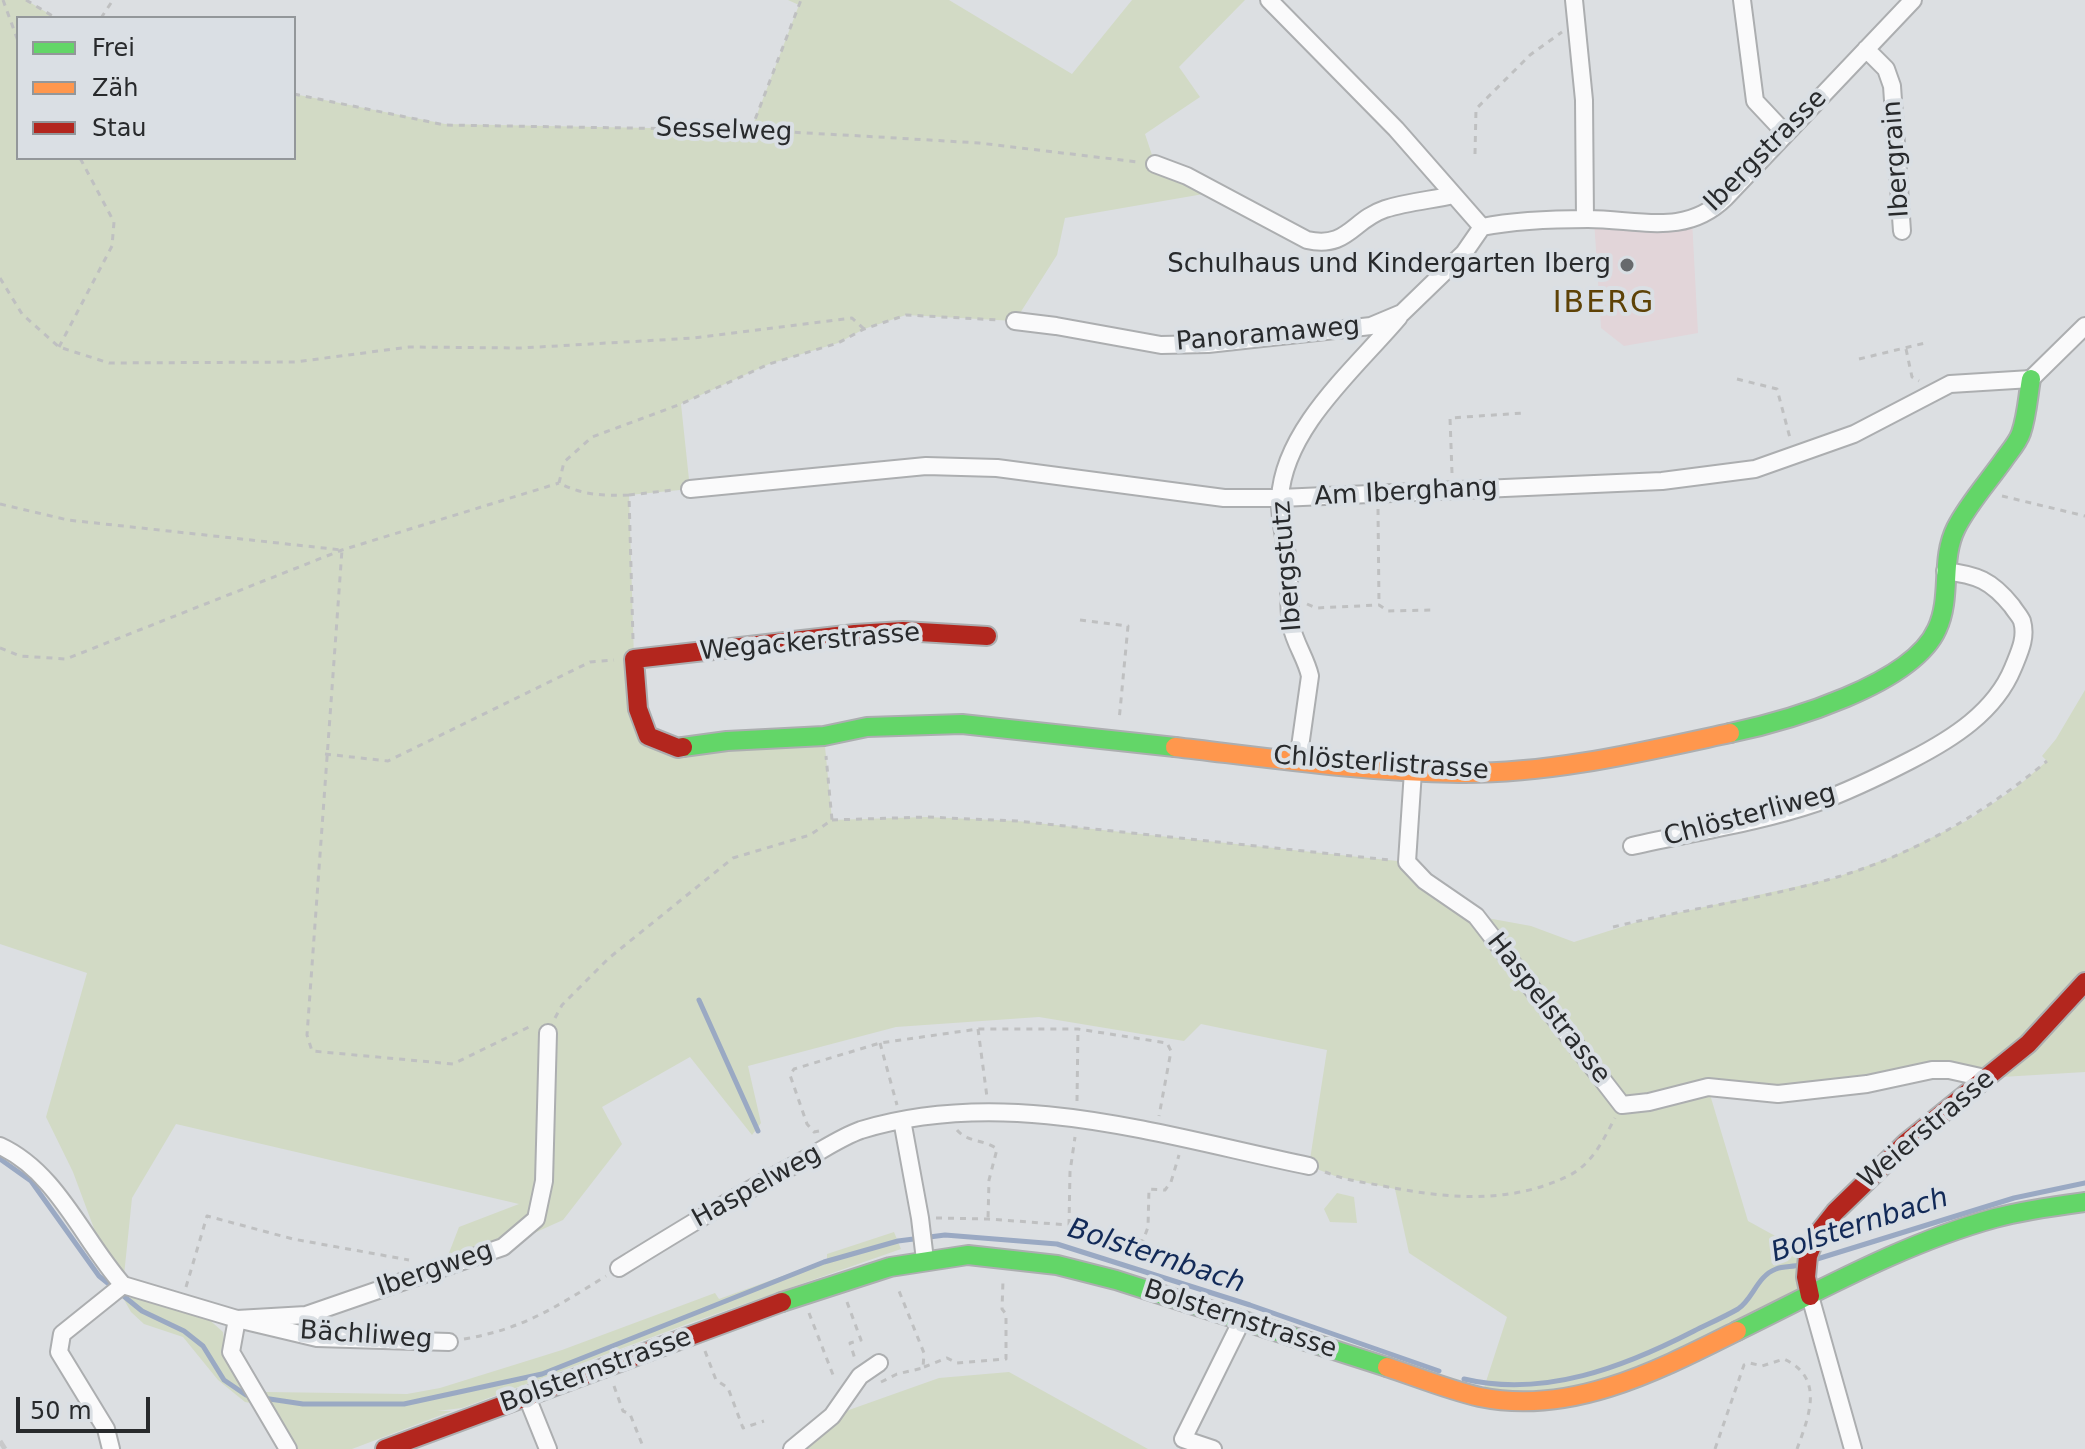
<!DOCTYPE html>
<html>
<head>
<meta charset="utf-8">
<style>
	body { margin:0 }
	#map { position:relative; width:2085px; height:1449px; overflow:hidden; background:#dcdfe2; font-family:"DejaVu Sans",sans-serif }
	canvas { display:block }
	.legend { position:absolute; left:16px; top:16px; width:280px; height:144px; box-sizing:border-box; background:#dadfe4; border:2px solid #93979a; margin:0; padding:10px 14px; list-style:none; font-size:24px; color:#282a2c }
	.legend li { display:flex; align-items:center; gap:16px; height:40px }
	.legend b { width:40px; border:2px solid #93979a }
	.scale { position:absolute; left:16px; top:1397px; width:134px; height:36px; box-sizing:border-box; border:4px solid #282a2c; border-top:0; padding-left:10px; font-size:24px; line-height:28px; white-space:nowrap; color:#282a2c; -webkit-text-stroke:6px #dadfe4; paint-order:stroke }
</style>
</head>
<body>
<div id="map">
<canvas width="2085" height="1449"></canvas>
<ul class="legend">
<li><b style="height:10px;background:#63d668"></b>Frei</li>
<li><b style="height:10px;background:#ff974d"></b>Zäh</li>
<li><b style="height:10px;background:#b3261e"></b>Stau</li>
</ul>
<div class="scale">50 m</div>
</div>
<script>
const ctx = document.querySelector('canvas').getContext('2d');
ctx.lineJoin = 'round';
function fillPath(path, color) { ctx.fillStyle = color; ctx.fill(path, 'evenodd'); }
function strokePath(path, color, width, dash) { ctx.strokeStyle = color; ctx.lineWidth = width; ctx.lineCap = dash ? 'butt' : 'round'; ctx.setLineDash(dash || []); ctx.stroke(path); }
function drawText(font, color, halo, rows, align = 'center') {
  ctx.font = font + ' "DejaVu Sans",sans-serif'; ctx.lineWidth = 8; ctx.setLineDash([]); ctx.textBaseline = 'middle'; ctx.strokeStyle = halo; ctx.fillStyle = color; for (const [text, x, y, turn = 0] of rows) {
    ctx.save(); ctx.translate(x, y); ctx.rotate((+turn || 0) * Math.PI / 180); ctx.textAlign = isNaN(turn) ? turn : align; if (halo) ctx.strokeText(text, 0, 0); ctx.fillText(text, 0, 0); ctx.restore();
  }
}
fillPath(new Path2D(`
	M1594,219L1692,220L1698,333L1624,346L1601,328Z`), '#e2d5d9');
fillPath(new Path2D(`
	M0,0H26L56,18H18V158H294V94L445,124L751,130L799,5L788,0H949L1072,74L1132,0H1245L1179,67L1200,97L1145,134L1155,164L1215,192L1065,218L1057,255L1015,321L906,315L864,329L838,343L769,364L681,404L690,489L629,495L634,659L648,736H824L832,820L926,817L1017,821L1407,862L1476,916L1531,926L1574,942L1637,922L1835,878L1894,856L1970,819L2017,787L2047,761L2042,756L2056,739L2085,690V1072L1985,1078L1949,1070L1867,1084L1708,1088L1748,1221L1808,1254L1806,1288L1613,1388L1481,1397L1507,1317L1409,1253L1395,1189L1335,1176L1309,1166L1327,1050L1201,1024L1184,1041L1039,1017L896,1027L748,1066L761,1123L752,1135L690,1057L602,1107L622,1144L563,1220L503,1247L444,1266L459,1227L519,1204L176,1124L132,1198L123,1285L109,1269L73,1172L46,1117L87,973L0,944Z
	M1337,1193L1354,1197L1357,1223L1330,1222L1324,1209Z
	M894,1232L901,1249L690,1323L462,1408L437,1411H452L352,1449H296L272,1407L245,1402L218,1380L183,1337L144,1324L131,1312L123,1298L138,1297L204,1315L223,1332L226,1356L235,1377L266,1392L407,1394L440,1388L562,1350L715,1293L719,1299L827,1260V1254Z
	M1009,1372L1148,1449H792L832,1416L939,1378Z`), '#d2dac5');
strokePath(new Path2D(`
	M699,1000L758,1131
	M0,1159L31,1181L99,1276L142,1311L184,1331L203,1346L224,1380L246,1395L253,1396
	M1817,1259L2014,1198L2085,1183
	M1464,1379C1544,1398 1624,1367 1694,1331C1708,1324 1724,1317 1738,1309C1753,1299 1757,1276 1776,1269C1783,1266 1792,1267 1800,1265
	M263,1398L303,1404H404L542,1374L824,1262L898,1241L945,1235L1057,1244L1250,1305L1439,1371`), '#9aa9c3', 5);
const street = new Path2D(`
	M1269,0L1396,129L1482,227C1517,220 1552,219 1588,219C1638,219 1685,237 1725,198L1913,0
	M1574,0L1584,100L1585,219
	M1742,0L1755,101L1786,134
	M1866,49L1886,69L1892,86L1902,231
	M1155,164L1187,176L1307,240C1348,249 1352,220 1385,209C1407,202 1431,200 1454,195
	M1015,321L1056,326L1161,345L1208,344L1371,326L1402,313L1464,253L1482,227
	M690,489L926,466L997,468L1224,498H1280L1662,481L1755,469L1854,434L1950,384L2031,379L2085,326
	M1298,761L1310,676C1306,658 1295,644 1291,625C1288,605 1290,584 1288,564C1286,541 1279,521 1280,498C1284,428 1356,368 1399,317
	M1413,771L1407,862L1425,881L1476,916L1622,1105L1649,1102L1708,1087L1778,1094L1867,1084L1932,1070H1949L1985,1078
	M1632,846C1693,832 1757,823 1816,803C1849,791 1880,776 1911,760C1952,739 1995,712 2013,668C2019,653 2027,638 2022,621C2020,616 2015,611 2012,606C1991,580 1977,575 1945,571
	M902,1120L920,1218L925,1260
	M0,1146C57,1172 83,1240 123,1285
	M619,1268C679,1231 739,1194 802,1161C821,1151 841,1137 861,1130C1009,1085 1163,1136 1309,1166
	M123,1285L237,1319L306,1315L503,1247L536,1219L544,1181L548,1033
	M1810,1296L1853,1449
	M527,1397L548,1449
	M111,1449L106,1429L59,1352L62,1334L123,1285
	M288,1449L231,1352L237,1319L317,1338L449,1342
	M792,1449L832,1416L860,1376L879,1363
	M1213,1449L1183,1439L1242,1320`);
const fast = new Path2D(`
	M1730,733C1787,721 1912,685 1937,629C1952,597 1940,560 1956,528C1968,504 1989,481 2005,458C2010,451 2018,442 2021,433C2027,416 2028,396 2031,379
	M683,747L727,741L824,736L867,727L962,724L1175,747
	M782,1302L890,1267L968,1255L1057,1265L1116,1280L1387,1367
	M1737,1331C1821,1290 1904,1243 1995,1218C2024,1210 2055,1206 2085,1202`);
const slow = new Path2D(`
	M1175,747C1269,758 1364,772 1459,773C1550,774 1642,752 1730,733
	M1387,1367C1417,1377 1449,1390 1480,1397C1571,1416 1659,1370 1737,1331`);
const jam = new Path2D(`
	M683,747L678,748L648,736L638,709L634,659L855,634L903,631L987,636
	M1810,1296L1806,1277L1808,1256L1816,1236L1835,1212L1907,1142L2028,1044L2085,982
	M385,1449L782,1302`);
strokePath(street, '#acaeb0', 20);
strokePath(fast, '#acaeb0', 22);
strokePath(slow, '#acaeb0', 22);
strokePath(jam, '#acaeb0', 22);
strokePath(new Path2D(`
	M3,0L18,41
	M26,0L56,18
	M101,18L113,0
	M294,94L445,125L751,130L862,136L979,143L1138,162
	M751,130L801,0
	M1475,154L1476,109L1530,55L1562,32
	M0,278L22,314L59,347L109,363L295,362L409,347L521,348L694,338L852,318L864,329
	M59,347L112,246L114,222L80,158
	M1906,349L1912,377L1919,381
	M1859,359L1929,342
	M1737,379L1777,389L1790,438
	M1452,473L1450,418L1523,413
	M629,495C603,496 582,495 559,483L564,462L592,437L681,404L769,364L838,343L864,329L906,315L999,320
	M2002,496L2085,516
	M0,504L68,520L342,550L307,1035L312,1051L453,1064L533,1025
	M1378,509L1379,605
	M1307,604L1316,608L1379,605L1388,611L1433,610
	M1080,620L1128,626L1119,721
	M633,639L629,495L673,490
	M0,648L20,656L66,659L342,550L559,483
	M325,754L388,761L590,662L614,660
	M832,820L926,817L1017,821L1390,860
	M1613,927C1686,909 1762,899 1834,878C1913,855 1985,813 2047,761
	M555,1018L562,1005L609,958L733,858L810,835L832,820L826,756
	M978,1029L987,1097
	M880,1043L897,1105
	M1077,1101L1078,1029
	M957,1130C968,1143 984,1139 997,1149L989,1180L988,1219
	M819,1131L814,1132L807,1124L790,1075L794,1069L880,1043L978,1029H1078L1167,1043L1171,1051L1159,1116
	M1325,1172C1342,1179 1360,1182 1378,1185C1443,1198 1508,1206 1570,1175C1593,1163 1603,1140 1615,1118
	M936,1218L988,1219L1069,1225L1143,1241L1148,1227L1149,1189L1165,1190L1171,1182L1179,1155
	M1069,1225L1070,1172L1075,1137
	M186,1287L207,1216L293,1239L409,1260
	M847,1302L861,1340L850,1343L855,1359
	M809,1313L835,1380
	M464,1339C523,1329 556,1307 606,1276
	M705,1351L716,1380L728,1388L743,1428L764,1421
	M924,1367L947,1358L957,1363L1006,1359V1314L1002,1309L1003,1281
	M881,1382L897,1374L923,1368L924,1353L897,1286
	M614,1386L623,1411L630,1414L644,1449
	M1715,1449L1744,1365L1750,1363L1762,1366L1784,1359C1825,1378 1809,1416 1797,1449`), '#bfc0c1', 3, [6, 6]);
strokePath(street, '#fafafb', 16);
strokePath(fast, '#63d668', 18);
strokePath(slow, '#ff974d', 18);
strokePath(jam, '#b3261e', 18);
strokePath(new Path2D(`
	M0,1441L5,1449`), '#c8c9ca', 5, [14, 14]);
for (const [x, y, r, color] of [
	[1627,265,8,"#67696c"]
]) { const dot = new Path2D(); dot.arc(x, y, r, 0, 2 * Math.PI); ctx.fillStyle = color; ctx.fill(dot); strokePath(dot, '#dadfe4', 3); }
drawText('26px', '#282a2c', '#dadfe4', [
	["Sesselweg",724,131,2],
	["Ibergstrasse",1766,151,-45],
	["Ibergrain",1897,159,-94],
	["Panoramaweg",1268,335,-5],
	["Am Iberghang",1406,493,-3],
	["Ibergstutz",1288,566,-95],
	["Wegackerstrasse",810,643,-5],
	["Chlösterlistrasse",1381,764,4],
	["Chlösterliweg",1750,816,-15],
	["Haspelstrasse",1548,1009,52],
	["Weierstrasse",1927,1130,-40],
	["Haspelweg",757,1187,-29],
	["Ibergweg",435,1270,-19],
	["Bolsternstrasse",1240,1320,18],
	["Bächliweg",366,1336,4],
	["Bolsternstrasse",596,1371,-20]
]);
drawText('26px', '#282a2c', '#dadfe4', [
	["Schulhaus und Kindergarten Iberg",1611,265]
], 'right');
drawText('italic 28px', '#122a58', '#dadfe4', [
	["Bolsternbach",1860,1226,-18],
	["Bolsternbach",1156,1257,18]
]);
ctx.letterSpacing = '2px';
drawText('30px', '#5e4206', '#dadfe4', [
	["IBERG",1604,304]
]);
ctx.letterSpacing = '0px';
</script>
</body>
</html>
